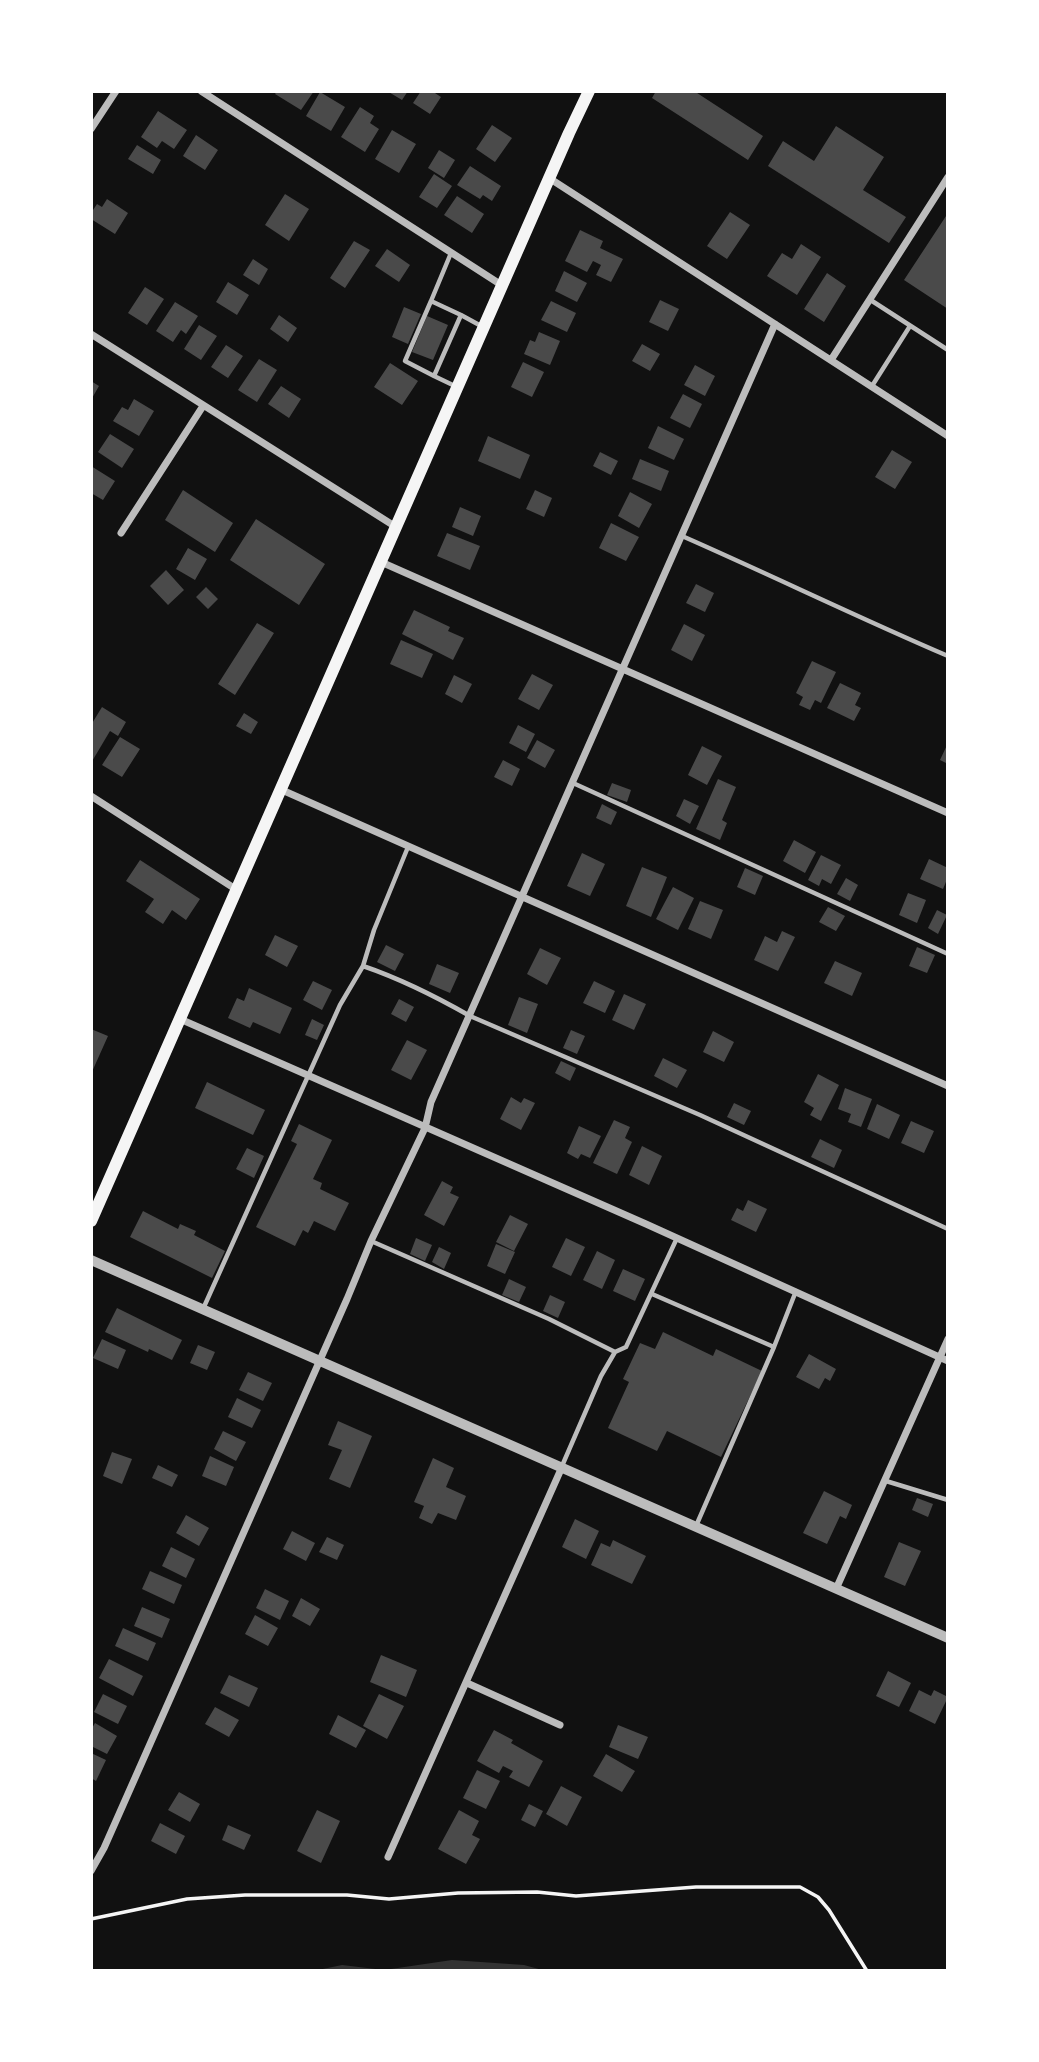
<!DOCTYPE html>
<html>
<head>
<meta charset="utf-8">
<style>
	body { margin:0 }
	#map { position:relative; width:1039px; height:2062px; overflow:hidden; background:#111; font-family:"Exo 2",sans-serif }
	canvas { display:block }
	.frame { position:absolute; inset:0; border:93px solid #fff; pointer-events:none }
</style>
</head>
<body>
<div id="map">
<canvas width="1039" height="2062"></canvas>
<div class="frame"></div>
</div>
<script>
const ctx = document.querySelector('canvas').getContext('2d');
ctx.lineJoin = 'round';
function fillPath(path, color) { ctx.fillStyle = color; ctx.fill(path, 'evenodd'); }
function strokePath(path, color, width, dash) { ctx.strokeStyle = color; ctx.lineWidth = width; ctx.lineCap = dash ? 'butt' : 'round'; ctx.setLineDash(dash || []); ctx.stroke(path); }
fillPath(new Path2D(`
	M452,1960L524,1965L546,1971H313L342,1965L384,1970Z`), '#333');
fillPath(new Path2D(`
	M277,91H314L301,110L275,94Z
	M387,91H408L402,100Z
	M421,91H432L441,97L430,114L413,103Z
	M656,91H694L763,136L748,160L652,98Z
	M320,92L345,107L331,131L306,116Z
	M360,107L374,116L370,123L379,129L365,152L341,137Z
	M158,111L187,130L174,149L162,141L157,148L141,137Z
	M492,125L512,138L495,162L476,149Z
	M836,126L884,157L863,190L906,217L889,243L768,166L783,141L814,161Z
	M392,130L416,144L399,173L375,159Z
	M196,135L218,150L205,170L183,156Z
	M137,145L161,160L153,174L128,159Z
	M439,150L455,160L444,178L428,168Z
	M470,166L501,186L492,201L483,195L480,199L457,185Z
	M434,174L452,186L437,208L419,197Z
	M285,194L309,209L289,241L265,225Z
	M457,196L484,214L472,233L444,215Z
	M107,199L128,213L115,234L91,219V213L97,204L102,207Z
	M730,212L750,225L727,259L707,246Z
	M948,213V309L904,280Z
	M580,230L603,241L600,248L623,259L611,282L596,275L601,265L593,261L587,272L565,261Z
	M354,241L370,250L345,288L330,278Z
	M801,244L821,257L797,295L767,276L782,253L792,259Z
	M387,249L410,265L399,282L375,266Z
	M253,259L268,269L259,285L243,275Z
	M564,271L587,283L577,302L555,291Z
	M827,273L846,286L824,322L804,309Z
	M228,282L249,295L237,315L216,302Z
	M145,287L164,299L147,325L128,313Z
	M660,300L679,309L668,331L649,322Z
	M551,301L576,313L567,332L541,320Z
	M175,302L198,316L186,334L181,330L173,342L156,331Z
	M404,307L421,314L408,344L392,337Z
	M279,315L297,328L288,342L270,329Z
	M427,316L448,325L433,360L412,352Z
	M199,325L217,336L201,360L184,349Z
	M539,332L560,341L550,365L524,354L530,340L535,342Z
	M642,344L660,354L650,371L632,361Z
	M226,345L243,356L228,378L211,367Z
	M259,359L277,370L257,402L238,390Z
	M523,362L544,372L532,397L511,387Z
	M390,363L418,381L402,405L374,387Z
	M695,365L715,376L705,396L684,385Z
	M91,381L99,386L91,400Z
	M281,386L301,399L289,418L268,404Z
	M683,394L702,404L690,428L670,418Z
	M134,399L154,411L139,436L113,421L122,407L128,410Z
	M658,426L684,439L674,460L648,448Z
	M110,434L134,449L122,468L98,452Z
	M488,436L530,455L520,479L478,461Z
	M892,450L912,462L895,489L875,477Z
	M600,452L618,461L611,475L593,466Z
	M640,459L669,471L661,491L632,479Z
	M91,466L115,481L103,500L91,493Z
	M183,490L233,523L215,552L165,520Z
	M535,490L552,498L544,517L526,509Z
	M630,492L652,504L639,528L618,516Z
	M460,507L481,516L473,536L452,527Z
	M256,519L325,564L299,605L230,560Z
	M611,523L639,537L626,561L599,548Z
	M447,533L480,546L470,570L437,556Z
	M188,548L207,559L195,580L176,569Z
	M166,570L184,590L168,605L150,586Z
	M696,584L714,593L705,612L686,603Z
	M206,587L218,599L208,609L196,597Z
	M414,610L450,627L448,631L464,638L453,660L402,634Z
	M257,623L274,633L235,695L218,684Z
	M684,624L705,635L692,661L671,650Z
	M401,640L433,654L422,678L390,664Z
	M812,661L836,672L821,703L815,700L810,710L799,705L803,697L796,693Z
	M532,674L553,685L539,710L518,699Z
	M454,675L472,684L462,703L445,694Z
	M840,683L861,693L855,705L861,708L854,721L827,708Z
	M102,707L126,722L118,736L110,731L91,763V725Z
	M244,713L258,722L251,734L236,726Z
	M518,725L535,734L526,752L509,743Z
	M120,737L140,749L122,777L102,765Z
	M537,740L555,750L545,768L527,758Z
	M948,743V764L940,760Z
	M702,746L722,756L707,785L688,775Z
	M503,760L520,769L512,786L494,777Z
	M718,779L736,787L722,820L727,823L720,840L696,829Z
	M612,783L631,790L627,802L607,795Z
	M684,799L699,806L690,824L676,816Z
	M602,804L617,812L611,825L596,818Z
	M794,840L816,852L805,873L783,861Z
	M582,853L605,864L590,896L567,886Z
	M821,855L841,865L831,884L822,879L819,886L808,880Z
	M929,859L948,868V877L943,889L920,879Z
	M140,860L200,899L186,920L172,910L163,924L145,912L154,899L126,881Z
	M642,867L667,877L651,917L626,906Z
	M745,868L763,876L755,895L737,887Z
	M846,878L858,885L850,901L837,894Z
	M673,887L694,898L678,930L656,919Z
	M908,893L926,900L917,923L899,915Z
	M700,901L723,910L711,939L688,929Z
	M828,907L845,916L836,931L819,922Z
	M937,910L947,915L938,934L928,928Z
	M782,931L795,937L778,971L754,960L765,936L777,942Z
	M275,935L298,946L287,967L265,955Z
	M386,945L404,954L395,971L377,962Z
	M917,947L935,955L927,973L909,966Z
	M540,948L561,958L547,985L527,974Z
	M835,961L862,973L852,996L824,983Z
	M437,964L459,973L450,993L429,984Z
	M313,981L332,990L322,1010L303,1000Z
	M594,981L615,991L605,1013L583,1003Z
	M249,988L292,1008L280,1034L253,1022L250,1028L228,1018L237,998L244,1001Z
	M624,994L646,1004L634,1030L612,1020Z
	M519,997L538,1004L527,1033L508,1025Z
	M399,999L414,1007L406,1022L391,1014Z
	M312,1019L324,1025L317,1040L305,1035Z
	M91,1029L108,1036L91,1074Z
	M571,1030L585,1036L577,1054L563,1048Z
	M713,1031L734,1042L724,1062L703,1052Z
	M407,1040L427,1050L411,1080L391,1070Z
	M663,1058L687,1070L677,1088L654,1076Z
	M561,1061L576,1068L570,1081L555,1073Z
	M818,1074L839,1085L821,1121L810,1115L814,1108L804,1102Z
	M207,1082L265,1110L253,1135L195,1108Z
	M845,1088L872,1099L861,1127L848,1122L851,1114L838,1109Z
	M511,1097L521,1103L524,1098L535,1103L521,1130L500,1119Z
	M734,1103L751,1111L744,1125L727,1117Z
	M877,1104L900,1115L889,1139L867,1129Z
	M614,1120L630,1127L625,1138L632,1142L617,1174L593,1163Z
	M911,1121L934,1131L924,1153L901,1143Z
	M299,1124L332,1140L313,1179L322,1183L320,1189L349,1203L335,1231L314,1221L308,1233L303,1230L295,1246L256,1227L297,1144L291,1141Z
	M579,1126L601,1136L590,1158L581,1154L578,1159L567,1153Z
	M820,1139L842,1150L834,1168L811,1157Z
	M642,1146L662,1156L649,1185L629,1175Z
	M247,1148L264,1156L254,1178L236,1169Z
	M442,1181L453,1187L450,1193L459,1197L444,1226L424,1215Z
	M748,1200L767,1209L756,1232L731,1220L737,1208L743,1211Z
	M143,1211L178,1229L180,1224L196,1231L194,1235L225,1251L212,1278L130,1237Z
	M510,1215L528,1224L514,1251L496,1242Z
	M416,1238L432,1245L425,1261L410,1254Z
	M566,1238L585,1247L571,1276L552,1267Z
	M496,1244L515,1252L505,1274L487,1266Z
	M439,1247L451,1253L444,1269L432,1262Z
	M597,1251L615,1260L602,1289L583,1280Z
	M623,1269L645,1279L635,1301L613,1291Z
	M509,1279L526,1287L519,1302L502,1295Z
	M550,1295L565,1302L558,1318L543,1311Z
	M117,1308L182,1340L172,1360L149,1349L148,1352L105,1332Z
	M663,1332L713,1356L716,1349L762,1371L721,1457L667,1431L657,1451L608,1428L629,1382L623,1379L640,1343L655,1349Z
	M102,1339L126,1350L118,1369L93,1358Z
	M198,1345L215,1352L207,1370L190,1363Z
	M809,1354L836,1369L830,1381L825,1378L819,1389L796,1377Z
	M248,1372L272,1383L263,1401L239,1390Z
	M237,1398L261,1410L252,1428L228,1417Z
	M338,1421L372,1436L350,1488L329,1479L342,1450L328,1445Z
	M223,1431L246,1442L236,1461L214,1449Z
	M112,1452L132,1459L122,1484L103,1476Z
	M210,1456L234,1467L226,1486L202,1476Z
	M433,1458L454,1468L446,1487L466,1496L456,1520L438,1513L432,1524L419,1518L424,1506L414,1502Z
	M158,1465L178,1475L172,1487L152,1478Z
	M824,1491L852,1505L846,1519L840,1516L827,1544L803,1533Z
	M917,1498L933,1504L928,1517L912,1510Z
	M186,1515L209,1528L199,1546L176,1533Z
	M575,1519L599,1531L586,1559L562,1547Z
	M292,1531L315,1543L306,1561L283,1549Z
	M327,1537L344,1545L337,1560L319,1552Z
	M613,1540L646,1556L632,1584L591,1565L601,1543L610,1547Z
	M899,1542L921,1551L905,1586L884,1577Z
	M171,1547L195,1559L186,1578L162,1566Z
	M150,1571L182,1585L174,1604L142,1589Z
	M265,1589L289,1601L280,1620L256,1608Z
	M301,1598L320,1609L310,1626L292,1616Z
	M142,1607L170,1619L162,1638L134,1626Z
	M255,1615L278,1628L268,1646L245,1634Z
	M123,1628L156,1643L148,1661L115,1646Z
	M381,1655L417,1670L406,1697L370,1682Z
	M109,1659L143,1676L133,1696L99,1678Z
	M888,1671L911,1683L899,1707L876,1696Z
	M229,1675L258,1688L249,1707L220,1693Z
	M919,1690L931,1696L934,1690L948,1697L935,1724L909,1711Z
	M103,1694L127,1706L118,1724L94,1712Z
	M379,1694L404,1706L387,1739L363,1726Z
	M215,1707L239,1720L229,1737L205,1724Z
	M338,1715L366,1730L356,1748L329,1734Z
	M95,1723L117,1736L107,1754L91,1746V1730Z
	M618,1725L648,1737L638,1759L609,1747Z
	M494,1730L513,1740L511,1743L543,1761L529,1787L509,1777L513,1771L503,1766L499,1773L477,1761Z
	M91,1753L106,1760L96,1781L91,1778Z
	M606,1754L635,1771L622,1792L593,1776Z
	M477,1770L500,1781L486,1809L463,1798Z
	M561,1786L582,1797L567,1826L546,1814Z
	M179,1792L200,1804L190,1822L168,1810Z
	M529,1804L543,1811L535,1827L521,1820Z
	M317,1810L340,1821L321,1863L297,1851Z
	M459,1810L479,1821L472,1835L480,1839L466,1864L438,1849Z
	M160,1823L185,1836L176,1854L151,1841Z
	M228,1825L251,1835L244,1850L222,1840Z`), '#4a4a4a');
strokePath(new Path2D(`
	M91,1919L187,1899L245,1895H347L389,1899L458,1893L537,1892L576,1896L696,1887H800L818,1897L829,1910L867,1971`), '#f5f5f5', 3.5);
strokePath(new Path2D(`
	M451,253L431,301L461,315
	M869,299L948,350
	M431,301L405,361L434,376
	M872,386L910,326
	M457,387L434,376L461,315L483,327
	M682,536C771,575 859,618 948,656
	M573,783L948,954
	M363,966C401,979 435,996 470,1016L700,1115L948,1229
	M371,1241L549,1319L615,1352
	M652,1294L774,1347L796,1291
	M203,1309L340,1005L363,966L374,930L408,847
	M562,1466L601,1376L615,1352L626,1347L677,1238
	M886,1481L948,1500
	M696,1526L774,1347`), '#bcbcbc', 4.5);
strokePath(new Path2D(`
	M201,91L503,286
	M91,129L116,91
	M549,178L948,436
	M91,334L396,527
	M831,360L948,177
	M121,533L203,406
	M381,562L948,813
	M282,790L948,1086
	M91,796L237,890
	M180,1019L646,1224L948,1361
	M836,1589L948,1339
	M467,1683L560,1725
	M388,1857L562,1467
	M91,1871L104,1848L347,1299L371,1241L425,1128L431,1102L775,324`), '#bcbcbc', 7);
strokePath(new Path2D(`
	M91,1260L948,1638`), '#bcbcbc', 10);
strokePath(new Path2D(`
	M91,1221L569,133L589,91`), '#f5f5f5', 12);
</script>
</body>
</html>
